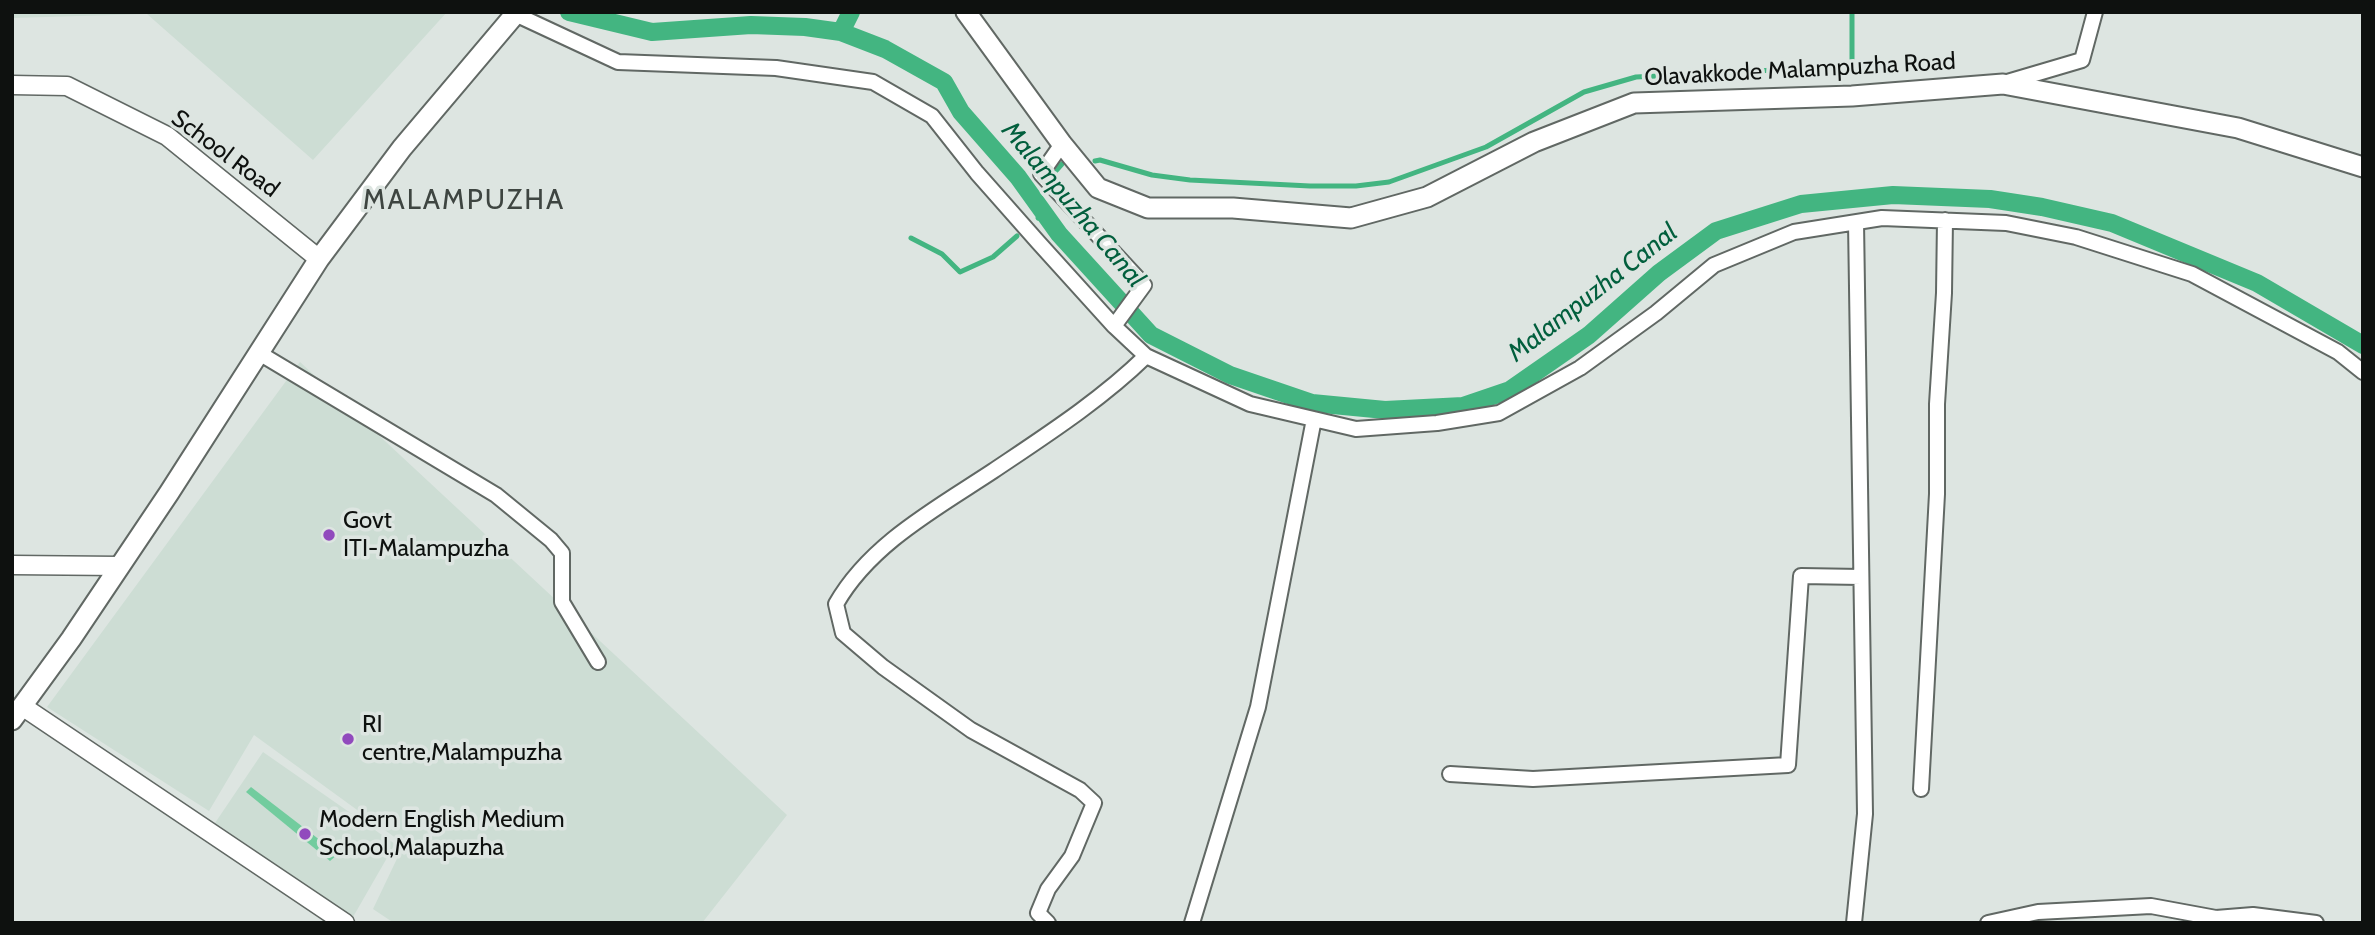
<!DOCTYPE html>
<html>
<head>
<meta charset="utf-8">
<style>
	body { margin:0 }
	#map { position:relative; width:2375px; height:935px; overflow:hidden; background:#dde5e1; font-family:Cabin,sans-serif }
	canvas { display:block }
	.frame { position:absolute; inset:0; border:14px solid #0e110f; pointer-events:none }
</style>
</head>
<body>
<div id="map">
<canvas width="2375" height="935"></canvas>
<div class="frame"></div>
</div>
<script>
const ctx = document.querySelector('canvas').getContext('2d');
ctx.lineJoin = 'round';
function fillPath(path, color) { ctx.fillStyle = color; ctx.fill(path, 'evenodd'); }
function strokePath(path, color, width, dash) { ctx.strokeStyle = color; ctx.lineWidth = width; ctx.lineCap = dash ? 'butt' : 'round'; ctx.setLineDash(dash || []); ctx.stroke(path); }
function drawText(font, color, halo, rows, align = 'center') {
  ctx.font = font + ' Cabin,sans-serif'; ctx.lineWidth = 7; ctx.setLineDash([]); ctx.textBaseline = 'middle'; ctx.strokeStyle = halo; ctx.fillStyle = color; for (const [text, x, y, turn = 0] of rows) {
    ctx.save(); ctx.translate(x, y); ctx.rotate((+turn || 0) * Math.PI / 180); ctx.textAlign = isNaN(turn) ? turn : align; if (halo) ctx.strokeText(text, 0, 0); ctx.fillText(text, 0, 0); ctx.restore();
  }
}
fillPath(new Path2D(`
	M12,12H447L313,160L147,14L12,18Z
	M300,362L787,815L702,923H394L373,909L404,844L254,735L209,811L47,707Z
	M263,752L395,844L353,917L215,823Z`), '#cdddd4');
fillPath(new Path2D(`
	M251,787L338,854L330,861L246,792Z`), '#72cc9e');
strokePath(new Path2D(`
	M1095,161L1100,160L1152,175L1190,180L1310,186H1356L1389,182L1486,147L1584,92L1636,77L1795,69L1852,70V12
	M1053,174L1062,164
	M1038,218L1040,216L1032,206L1039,194
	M911,238L942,254L960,272L993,257L1017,236`), '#43b581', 5);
strokePath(new Path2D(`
	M569,12L652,32L751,25L805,27L841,32L885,49L944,82L961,112L1018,177L1059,234L1151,335L1230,375L1312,403L1385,410L1463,406L1510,390L1589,335L1659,273L1716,231L1801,204L1893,195L1990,199L2042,207L2112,223L2257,283L2363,345
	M841,32L851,12`), '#43b581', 18);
const minor = new Path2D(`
	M515,14L618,62L776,68L873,82L932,116L977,173L1038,242L1114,326L1146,356C1101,400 1045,436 993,471C937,508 870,544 836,604L843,633L883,667L971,730L1080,790L1094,803L1072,856L1048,889L1038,913L1048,923
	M2004,83L2082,60L2095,12
	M1062,144L1041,174L1144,285L1114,326
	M259,353L496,495L551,540L562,553V602L598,662
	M1146,356L1250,404L1356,429L1437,423L1499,413L1580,368L1656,313L1714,265L1794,232L1882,218L2006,223L2076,237L2192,274L2338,352L2363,372
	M1450,774L1533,779L1788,765L1801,576L1861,577
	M1921,789L1937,494V404L1944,293L1945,220
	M1192,923L1258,707L1314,419
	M1854,923L1865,814L1856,222
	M1988,923L2038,912L2151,906L2216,918L2253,915L2316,923`);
const tertiary = new Path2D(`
	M12,85L67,86L167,136L319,259
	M12,565L120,566
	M22,706L345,923`);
const secondary = new Path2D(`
	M966,12L1062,144L1098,188L1148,208H1233L1351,218L1427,197L1534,142L1634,103L1852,96L2003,84L2238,128L2363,167
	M12,720L71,639L169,493L319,259L402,148L517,12`);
strokePath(minor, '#616864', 18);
strokePath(tertiary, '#616864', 21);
strokePath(secondary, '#616864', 23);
strokePath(minor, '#fff', 14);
strokePath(tertiary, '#fff', 18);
strokePath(secondary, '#fff', 19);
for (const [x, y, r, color] of [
	[329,535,7,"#914abd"],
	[348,739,7,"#914abd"],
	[305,834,7,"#914abd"]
]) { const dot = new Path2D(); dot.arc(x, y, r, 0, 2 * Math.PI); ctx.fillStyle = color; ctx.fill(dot); strokePath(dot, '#dde5e1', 2.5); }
drawText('24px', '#0e110f', '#dde5e1', [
	["Olavakkode Malampuzha Road",1800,70,-3],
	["School Road",225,154,37]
]);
drawText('24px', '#0e110f', '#dde5e1', [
	["Govt",343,521],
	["ITI-Malampuzha",343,549],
	["RI",362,725],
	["centre,Malampuzha",362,753],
	["Modern English Medium",319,820],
	["School,Malapuzha",319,848]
], 'left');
drawText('italic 26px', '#025f3d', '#dde5e1', [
	["Malampuzha Canal",1073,205,50],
	["Malampuzha Canal",1593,293,-38]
]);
ctx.letterSpacing = '2px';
drawText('28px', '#3e4541', '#dde5e1', [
	["MALAMPUZHA",464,201]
]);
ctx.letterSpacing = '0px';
</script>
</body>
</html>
